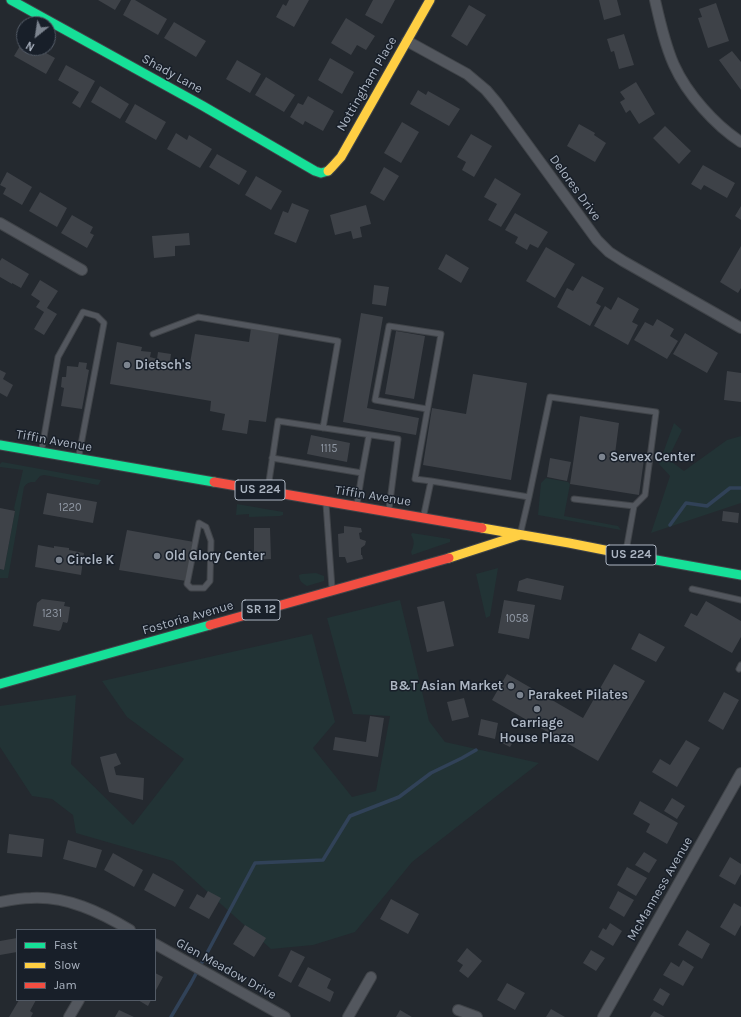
<!DOCTYPE html>
<html>
<head>
<meta charset="utf-8">
<style>
	body { margin:0 }
	#map { position:relative; width:741px; height:1017px; overflow:hidden; background:#24292f; font-family:Karla,sans-serif }
	canvas { display:block }
	.legend { position:absolute; left:16px; top:929px; width:140px; height:72px; box-sizing:border-box; background:#181f29; border:1px solid #535b66; margin:0; padding:5px 7px; list-style:none; font-size:12px; color:#acb5c2 }
	.legend li { display:flex; align-items:center; gap:8px; height:20px }
	.legend b { width:20px; border:1px solid #535b66 }
	.north { position:absolute; left:16px; top:16px; width:40px; height:40px; box-sizing:border-box; background:#181f29; border:1px solid #535b66; border-radius:50%; rotate:210deg; font-size:11px; font-weight:700; line-height:16px; text-align:center; color:#acb5c2 }
	.north::after { content:''; display:block; margin:auto; width:14px; height:18px; background:#7c848f; clip-path:polygon(50% 0,100% 100%,50% 72%,0 100%) }
</style>
</head>
<body>
<div id="map">
<canvas width="741" height="1017"></canvas>
<ul class="legend">
<li><b style="height:5px;background:#16e098"></b>Fast</li>
<li><b style="height:5px;background:#ffcf43"></b>Slow</li>
<li><b style="height:5px;background:#f24e42"></b>Jam</li>
</ul>
<div class="north">N</div>
</div>
<script>
const ctx = document.querySelector('canvas').getContext('2d');
ctx.lineJoin = 'round';
function fillPath(path, color) { ctx.fillStyle = color; ctx.fill(path, 'evenodd'); }
function strokePath(path, color, width, dash) { ctx.strokeStyle = color; ctx.lineWidth = width; ctx.lineCap = dash ? 'butt' : 'round'; ctx.setLineDash(dash || []); ctx.stroke(path); }
function drawText(font, color, halo, rows, align = 'center') {
  ctx.font = font + ' Karla,sans-serif'; ctx.lineWidth = 3; ctx.setLineDash([]); ctx.textBaseline = 'middle'; ctx.strokeStyle = halo; ctx.fillStyle = color; for (const [text, x, y, turn = 0] of rows) {
    ctx.save(); ctx.translate(x, y); ctx.rotate((+turn || 0) * Math.PI / 180); ctx.textAlign = isNaN(turn) ? turn : align; if (halo) ctx.strokeText(text, 0, 0); ctx.fillText(text, 0, 0); ctx.restore();
  }
}
fillPath(new Path2D(`
	M674,423L682,430L668,459L684,471L727,440L741,436V503L651,533L670,476L659,464Z
	M2,462L101,480L99,484L98,485L44,475L40,476L35,482C30,482 28,482 24,487L8,578H0V569L4,570L15,511L14,508L23,470L0,467V464Z
	M546,478L568,482L570,484L564,516L618,526L621,530L538,515L541,483Z
	M237,504L283,512V515L280,516L249,517V514L236,515Z
	M412,533L450,539V542L412,555L411,552C414,546 415,541 411,535Z
	M498,568L490,616L486,618L476,574Z
	M316,573L324,576V581L307,586C302,583 299,581 299,575L302,574Z
	M400,600L429,721L445,742L539,763L412,862L355,932L313,945L271,949L173,861L76,833L73,815L52,799L32,796L0,747V706L76,695L71,764L133,825L184,759L127,717L102,681L312,634L335,722L313,748L352,797L376,791L390,716L353,714L327,618Z`), '#223335');
strokePath(new Path2D(`
	M670,525L686,503L707,506L730,488H741
	M171,1017L191,983L255,863L323,860L350,816L399,797L431,773L462,758L476,750`), '#314258', 3.5);
fillPath(new Path2D(`
	M98,0H121L115,10Z
	M131,0H135L167,19L158,35L123,15Z
	M289,0H309L294,27L276,17L283,4L286,6Z
	M373,0H395L382,24L365,15Z
	M599,0H617L621,15L604,20Z
	M716,3L729,41L708,48L698,18L702,17L699,9Z
	M469,5L486,15L467,46L451,36Z
	M346,18L375,36L366,50L357,45L351,55L331,43Z
	M174,22L206,41L196,57L164,38Z
	M624,34L634,65L619,69L614,51L611,52L607,39Z
	M24,39V48H37L55,58L46,74L14,56Z
	M732,51L741,62V90L719,60Z
	M330,58L354,72L342,94L318,80Z
	M237,60L261,74L250,93L226,79Z
	M66,65L95,81L80,108L72,103L79,92L58,80Z
	M266,77L295,95L284,112L255,95Z
	M636,82L655,114L639,124L630,110L626,113L620,102L625,99L620,92Z
	M100,86L129,104L120,119L91,102Z
	M418,90L426,95L428,91L460,109L449,126L410,104Z
	M308,96L334,111L323,131L305,121L303,125L290,117L298,103L303,105Z
	M135,104L166,122L156,140L125,122Z
	M402,122L419,132L401,163L384,153Z
	M579,124L595,133L594,135L606,143L595,162L567,146Z
	M665,126L691,151L679,164L653,138Z
	M176,133L187,140L189,135L212,149L200,168L167,149Z
	M471,134L492,146L474,177L462,170L466,162L457,157Z
	M217,154L247,171L239,185L209,167Z
	M703,165L735,183L727,198L704,185L701,190L691,184Z
	M384,167L399,176L384,201L370,193Z
	M7,172L32,187L22,205L3,194L6,188L0,185Z
	M256,176L282,191L271,210L245,195Z
	M495,178L521,194L501,227L488,220L497,204L484,197Z
	M40,192L67,208L57,227L29,211Z
	M292,203L309,210L296,243L274,234L283,211L288,213Z
	M366,205L371,224L360,227L362,237L353,239L351,231L335,235L330,215Z
	M741,206V220L735,216Z
	M515,213L548,232L538,248L530,244L527,250L515,243L518,237L505,230Z
	M72,215L93,227L90,233L94,235L87,248L61,233Z
	M189,233L190,245L175,246V256L154,258L152,236Z
	M741,246V288L738,293L720,282Z
	M546,247L575,264L555,298L526,281Z
	M446,254L469,268L461,283L438,269Z
	M2,258L29,274L21,288L12,283V284L0,277V261Z
	M582,276L604,288L596,303L601,306L590,326L557,307L567,288L573,291Z
	M40,280L58,291L47,308L57,314L44,335L34,329L44,312L36,307L40,301L31,295Z
	M374,285L389,287L386,306L372,304Z
	M618,297L639,309L632,322L638,325L628,345L594,326L605,306L611,310Z
	M361,313L383,317L367,408L419,418L416,435L343,422Z
	M657,319L674,329L670,336L678,341L667,359L634,340L645,322L653,326Z
	M251,328L279,333L266,422L249,420L247,434L222,430L225,414L210,411L211,401L110,384L117,342L142,347L141,351L151,352L150,357L157,359L158,352L171,354L170,361L183,362L182,368L189,369L195,334L249,342Z
	M396,331L425,336L414,399L385,394Z
	M685,333L718,353L707,373L673,354Z
	M79,362L87,363L86,369L89,370L82,409L61,406L64,388L61,387L62,377H66L67,366L78,367Z
	M0,370L6,373L3,379L13,385L7,397L0,393Z
	M727,371L741,373V402L724,400Z
	M473,374L527,383L511,480L423,465L432,408L466,414Z
	M580,416L619,423L615,454L644,459L639,495L570,484Z
	M311,435L350,443L347,462L307,454Z
	M550,458L571,462L567,481L547,477Z
	M47,493L97,502L93,523L43,514Z
	M0,508L15,511L4,570L0,569Z
	M723,511L739,513L738,523L722,521Z
	M344,526L361,528L362,532L359,533L360,539L366,541L365,545L361,548V555H362L363,559L347,563L345,557H339L338,534L344,533Z
	M254,528H270L271,559L254,560Z
	M127,530L194,542L186,581L119,570Z
	M38,545L54,548V546L69,548V550L84,553L81,575L35,567Z
	M527,578L564,586L561,600L517,591L519,581Z
	M42,599L65,602L64,606L70,607L68,621L67,623L63,622L61,629L59,631L33,626L37,603Z
	M504,600L535,605L529,639L498,633Z
	M444,601L454,646L427,652L417,607Z
	M706,601L741,621V637L732,653L684,626L691,613L697,616Z
	M639,633L665,647L656,662L631,649Z
	M614,664L645,681L598,761L492,700L507,674L583,718Z
	M724,692L739,700L723,730L708,721Z
	M464,698L469,717L452,721L447,702Z
	M370,716L384,718L378,757L333,750L335,737L366,742Z
	M481,719L498,723L495,739L478,735Z
	M505,733L515,739L510,747L500,742Z
	M686,740L700,748L677,787L652,772L660,759L670,765Z
	M116,753L121,764L114,767L116,775L144,778L143,800L109,792L100,757Z
	M672,798L685,806L677,819L664,811Z
	M640,801L678,823L667,844L646,832L650,824L633,814Z
	M9,834L44,839L42,857L7,853Z
	M68,840L102,850L96,868L63,859Z
	M644,852L657,860L649,873L635,865Z
	M113,853L143,870L134,887L104,870Z
	M730,857L741,864V874L735,885L719,876Z
	M627,867L647,878L636,896L617,885Z
	M153,873L184,890L175,907L144,890Z
	M208,891L221,898L209,919L189,908L197,894L204,898Z
	M618,891L634,900L624,917L609,908Z
	M391,899L419,914L408,934L380,919Z
	M734,903L741,907V925L735,936L720,927Z
	M610,923L622,931L613,946L598,937L603,928L606,930Z
	M245,925L266,938L254,957L233,944Z
	M687,930L710,944L702,959L678,945Z
	M17,938V952L0,955V941Z
	M467,948L482,961L468,978L459,971L463,965L457,961Z
	M291,950L305,957L291,983L278,976Z
	M591,950L605,958L596,971L583,963Z
	M683,960L694,967L683,986L663,975L671,962L679,967Z
	M308,967L331,979L327,988L334,992L330,1002L298,986Z
	M155,973L163,977L155,992Z
	M507,983L525,993L515,1010L497,1000Z
	M660,988L670,994L663,1006L653,1000Z
	M19,1000H36L30,1011L33,1013L31,1017H9Z
	M138,1000H151L148,1006Z
	M551,1009L565,1017H546Z
	M119,1010L134,1017H115Z
	M400,1010L412,1017H396Z
	M654,1011L665,1017H650Z`), '#3e4248');
const lane = new Path2D(`
	M153,334L198,317L338,341L323,428
	M427,409L375,400L389,326L441,334L415,479L431,481
	M42,448L58,357L83,312L97,316L104,323L79,455
	M272,458L362,473L369,435
	M268,488L278,421L398,439L389,509
	M529,497L550,397L656,412L645,495L634,506
	M574,499L634,506L626,551
	M326,504L332,588
	M357,504L362,473
	M424,514L431,481L529,497L521,531
	M199,523L206,527L211,541L210,581L204,588H191L187,584Z
	M692,589L741,600
	M739,669L741,665`);
const street = new Path2D(`
	M655,0C660,22 665,45 674,65C687,94 715,125 741,142
	M407,41L467,74L486,90L497,103L597,240L609,252L623,261L741,328
	M0,223L82,270
	M0,902C10,900 20,898 31,898C67,896 100,912 130,930
	M155,944L285,1017
	M458,1010L477,1017
	M69,1017L79,1000
	M348,1017L371,977
	M603,1017L741,773`);
const fast = new Path2D(`
	M11,0L203,106L315,171L321,173L328,171
	M0,445L214,482
	M645,558L741,575
	M0,684L210,625`);
const slow = new Path2D(`
	M328,171L332,167L341,157L430,0
	M482,528L569,543L645,558
	M449,558L520,535`);
const jam = new Path2D(`
	M214,482L482,528
	M210,625L449,558`);
strokePath(lane, '#404449', 7);
strokePath(street, '#404449', 12);
strokePath(fast, '#404449', 11);
strokePath(slow, '#404449', 11);
strokePath(jam, '#404449', 11);
strokePath(lane, '#53575e', 5);
strokePath(street, '#53575e', 10);
strokePath(fast, '#16e098', 9);
strokePath(slow, '#ffcf43', 9);
strokePath(jam, '#f24e42', 9);
for (const [x, y, r, color] of [
	[127,365,4,"#7c848f"],
	[602,457,4,"#7c848f"],
	[157,556,4,"#7c848f"],
	[59,560,4,"#7c848f"],
	[511,686,4,"#7c848f"],
	[520,695,4,"#7c848f"],
	[537,709,4,"#7c848f"]
]) { const dot = new Path2D(); dot.arc(x, y, r, 0, 2 * Math.PI); ctx.fillStyle = color; ctx.fill(dot); strokePath(dot, '#181f29', 1.5); }
drawText('11px', '#9098a4', null, [
	["1115",329,449],
	["1220",70,508],
	["1231",52,614],
	["1058",517,619]
]);
for (const [x, y, w] of [
	[260,490,50],
	[631,555,50],
	[261,610,38]
]) { const box = new Path2D(); box.roundRect(x - w / 2, y - 10, w, 20, 3); ctx.fillStyle = '#181f29'; ctx.fill(box); strokePath(box, '#acb5c2', 1); }
drawText('bold 12px', '#acb5c2', null, [
	["US 224",260,490],
	["US 224",631,555],
	["SR 12",261,610]
]);
drawText('13px', '#acb5c2', '#181f29', [
	["Shady Lane",172,74,29],
	["Nottingham Place",367,84,-60],
	["Delores Drive",575,188,54],
	["Tiffin Avenue",54,441,10],
	["Tiffin Avenue",373,496,9],
	["Fostoria Avenue",188,618,-16],
	["McManness Avenue",660,889,-60],
	["Glen Meadow Drive",226,969,29]
]);
drawText('bold 13px', '#acb5c2', '#181f29', [
	["Dietsch's",135,365],
	["Servex Center",610,457],
	["Old Glory Center",165,556],
	["Circle K",67,560],
	["B&T Asian Market",503,686,"right"],
	["Parakeet Pilates",528,695],
	["Carriage",537,723,"center"],
	["House Plaza",537,738,"center"]
], 'left');
</script>
</body>
</html>
